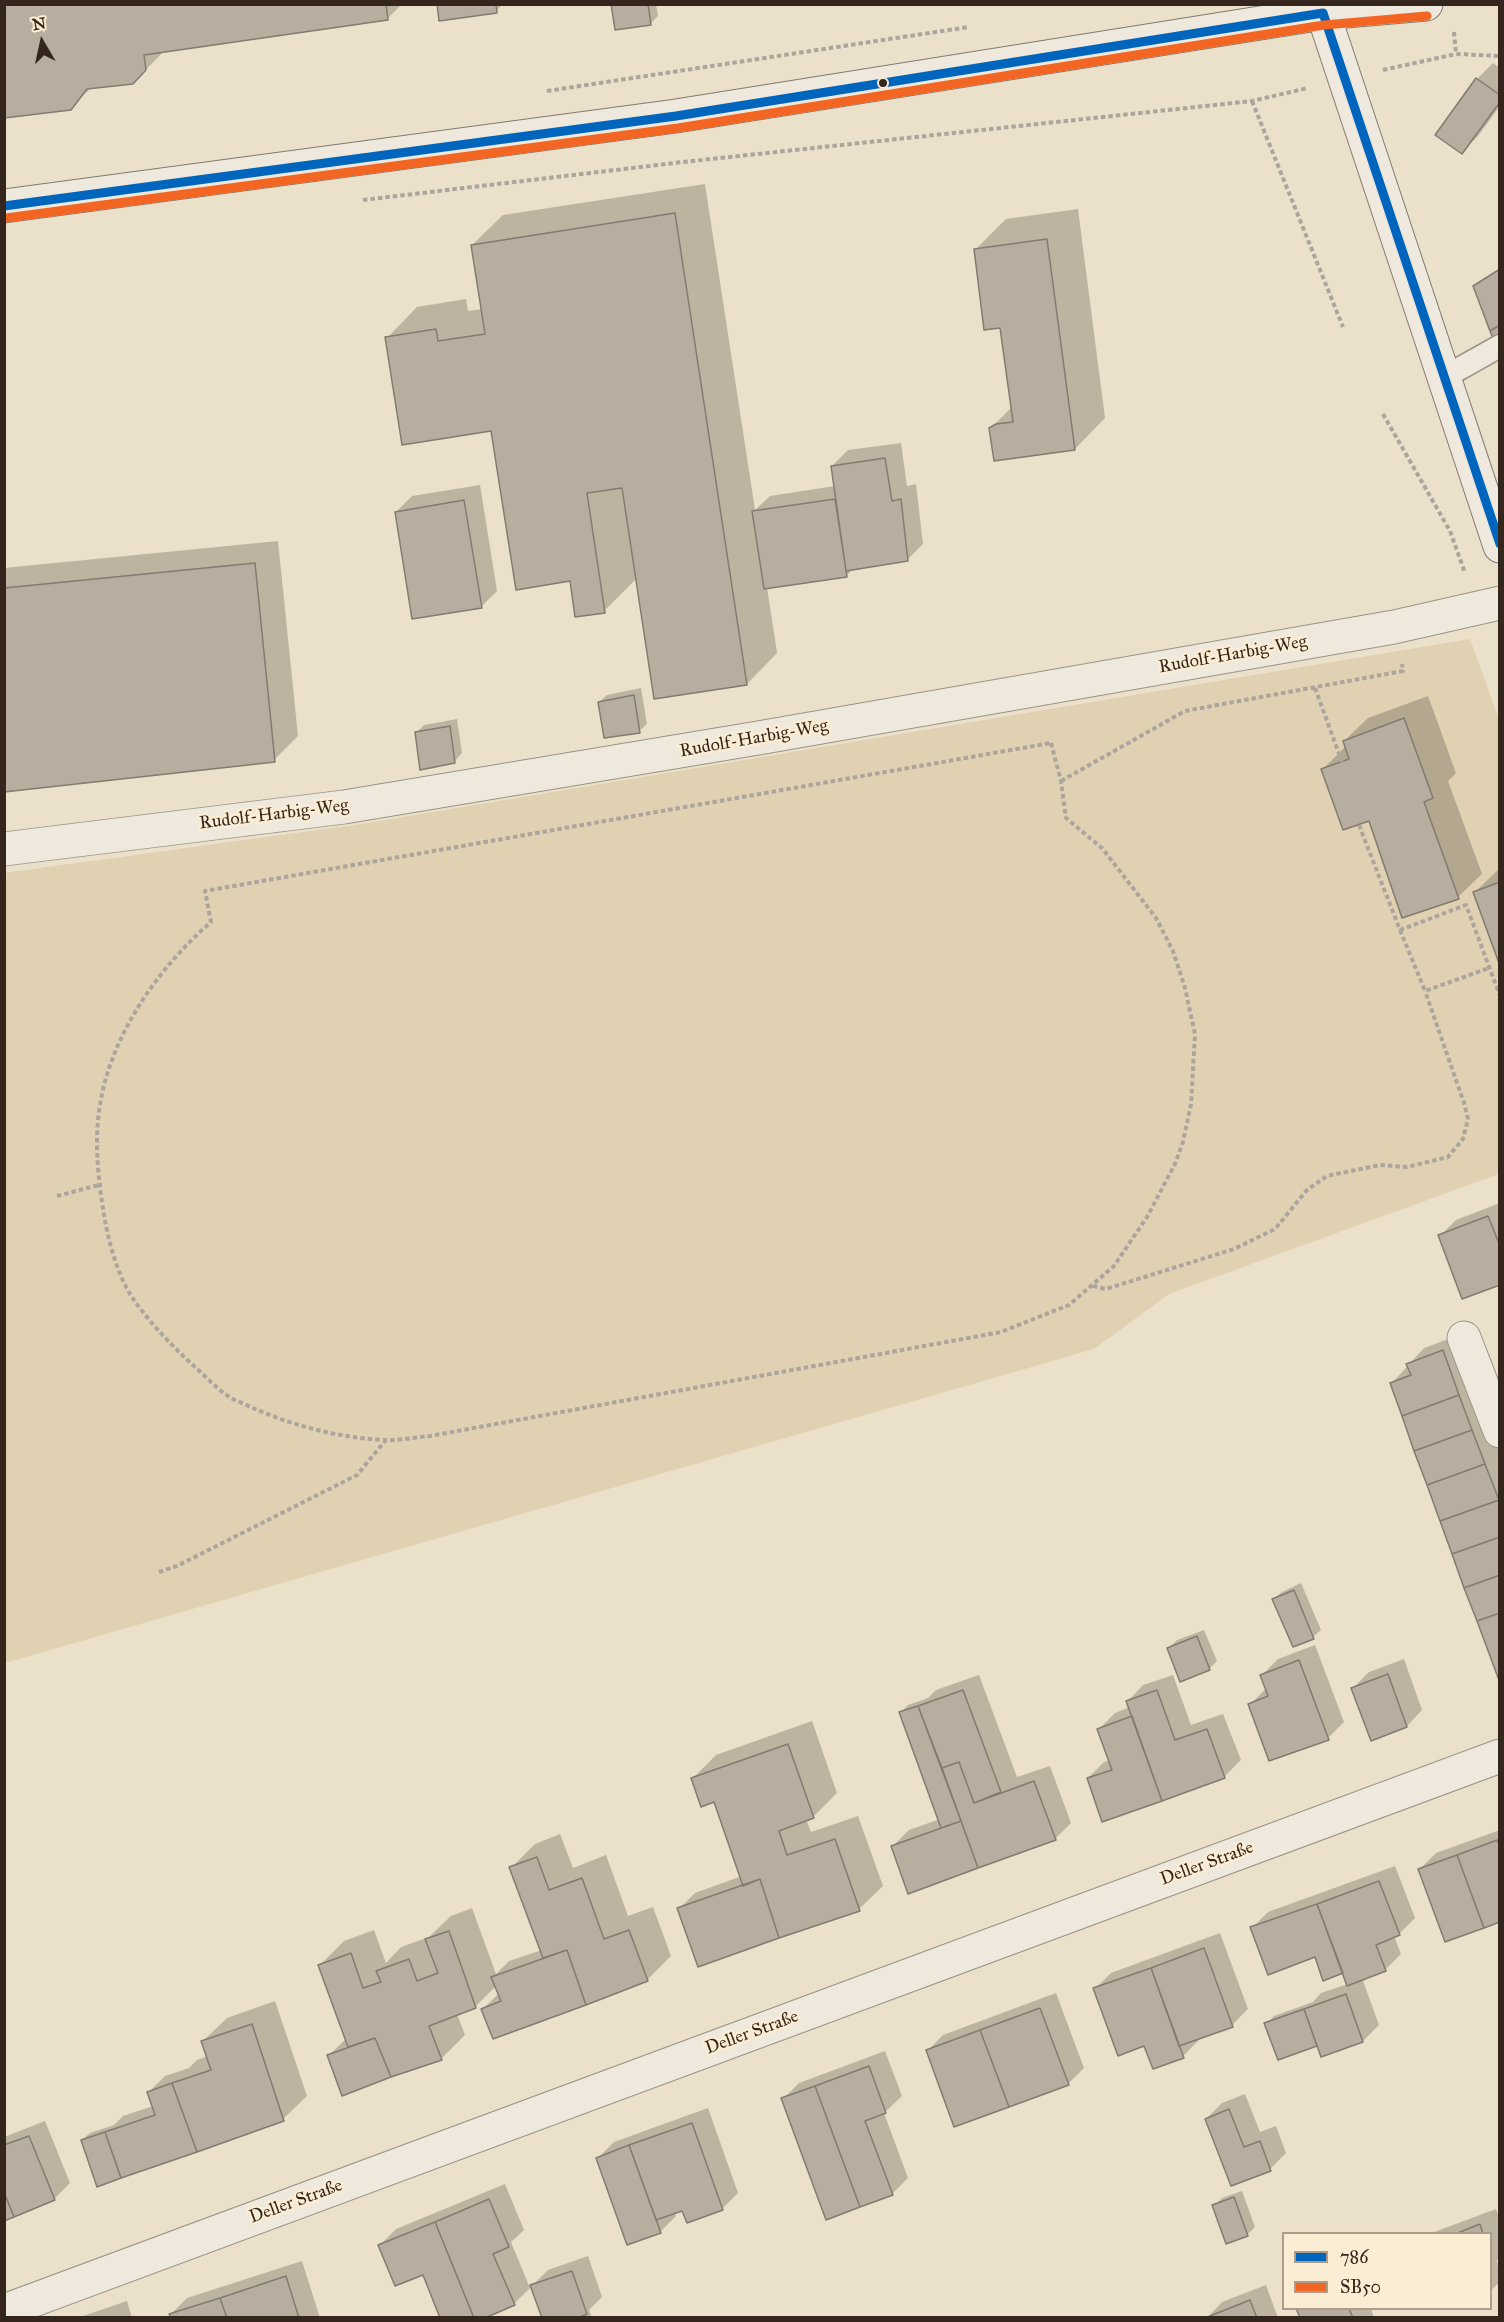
<!DOCTYPE html>
<html>
<head>
<meta charset="utf-8">
<style>
	body { margin:0 }
	#map { position:relative; width:1504px; height:2322px; overflow:hidden; background:#ebe0ca; font-family:"IM FELL Great Primer",serif }
	canvas { display:block }
	.frame { position:absolute; inset:0; border:6px solid #34261d; pointer-events:none }
	.legend { position:absolute; left:1282px; top:2232px; width:210px; height:78px; box-sizing:border-box; background:#fbedd3; border:2px solid #ab9d8a; margin:0; padding:8px 10px; list-style:none; font-size:18px; color:#34261d }
	.legend li { display:flex; align-items:center; gap:12px; height:30px }
	.legend b { width:30px; border:2px solid #ab9d8a }
	.north { position:absolute; left:12px; top:12px; width:60px; height:60px; -webkit-text-stroke:4px #fbedd3; paint-order:stroke; rotate:351deg; font-size:16px; font-weight:700; line-height:24px; text-align:center; color:#34261d }
	.north::after { content:''; display:block; margin:auto; width:21px; height:27px; background:#34261d; clip-path:polygon(50% 0,100% 100%,50% 72%,0 100%) }
</style>
</head>
<body>
<div id="map">
<canvas width="1504" height="2322"></canvas>
<div class="frame"></div>
<ul class="legend">
<li><b style="height:8px;background:#0065bd"></b>786</li>
<li><b style="height:8px;background:#f26522"></b>SB50</li>
</ul>
<div class="north">N</div>
</div>
<script>
const ctx = document.querySelector('canvas').getContext('2d');
ctx.lineJoin = 'round';
function fillPath(path, color) { ctx.fillStyle = color; ctx.fill(path, 'evenodd'); }
function strokePath(path, color, width, dash) { ctx.strokeStyle = color; ctx.lineWidth = width; ctx.lineCap = dash ? 'butt' : 'round'; ctx.setLineDash(dash || []); ctx.stroke(path); }
function drawText(font, color, halo, rows, align = 'center') {
  ctx.font = font + ' "IM FELL Great Primer",serif'; ctx.lineWidth = 5; ctx.setLineDash([]); ctx.textBaseline = 'middle'; ctx.strokeStyle = halo; ctx.fillStyle = color; for (const [text, x, y, turn = 0] of rows) {
    ctx.save(); ctx.translate(x, y); ctx.rotate((+turn || 0) * Math.PI / 180); ctx.textAlign = isNaN(turn) ? turn : align; if (halo) ctx.strokeText(text, 0, 0); ctx.fillText(text, 0, 0); ctx.restore();
  }
}
fillPath(new Path2D(`
	M1470,639L1499,719V1174L1169,1294L1094,1349L5,1663L4,873L361,824Z`), '#e1d1b3');
fillPath(new Path2D(`
	M4,4H402L388,18L164,51L133,83L92,87L70,108Z
	M438,4H503L496,11Z
	M613,4H656L658,16L650,24Z
	M1493,63L1500,68V106L1478,136L1462,152L1477,79Z
	M705,184L755,510L770,496L835,486L832,466L848,450L901,443L907,486L916,484L923,544L907,560L853,569L846,576L767,587L777,653L747,684L637,578L604,611L571,580L493,430L387,338L417,307L466,299L468,311L482,309L472,245L503,215Z
	M1078,209L1105,418L1075,449L991,428L1012,407L1002,327L975,250L1006,219Z
	M1500,268V351L1475,286Z
	M480,485L497,591L481,607L396,512L412,496Z
	M278,541L298,736L274,760L4,791V568Z
	M641,688L647,724L639,731L599,702L607,695Z
	M1428,696L1456,773L1448,781L1482,874L1458,897L1403,916L1370,819L1323,769L1346,746L1344,741L1368,718Z
	M457,719L462,753L455,761L416,733L424,725Z
	M1500,868V962L1474,893Z
	M1500,1203V1284L1440,1236L1456,1220Z
	M1459,1335L1500,1444V1679L1392,1383L1424,1348Z
	M1301,1583L1321,1630L1313,1637L1274,1599L1282,1592Z
	M1204,1630L1217,1661L1209,1669L1169,1648L1177,1640Z
	M1315,1645L1344,1722L1328,1738L1250,1704L1267,1688L1262,1675L1278,1659Z
	M1404,1659L1422,1710L1407,1726L1353,1688L1369,1672Z
	M979,1675L1017,1777L1050,1766L1071,1823L1055,1839L909,1892L893,1846L909,1830L940,1819L900,1713L908,1705L928,1698L936,1690Z
	M1173,1675L1191,1725L1223,1714L1241,1760L1225,1776L1103,1820L1088,1778L1104,1762L1110,1760L1099,1729L1115,1713L1130,1707L1128,1701L1143,1685Z
	M812,1721L837,1793L813,1817L806,1819L811,1832L858,1816L883,1886L859,1909H679L695,1893L742,1876L715,1800L693,1778L716,1755Z
	M1500,1830V1920L1420,1869L1436,1853Z
	M560,1834L573,1868L606,1855L628,1916L653,1907L671,1956L647,1980L483,2009L499,1993L496,1986L475,2007L457,2014L465,2035L441,2059L329,2055L347,2038L320,1965L344,1941L374,1930L386,1963L401,1947L429,1937L451,1916L472,1908L496,1974L509,1961L542,1950L511,1868L535,1844Z
	M1395,1866L1415,1918L1399,1934L1394,1936L1401,1954L1385,1970L1362,1978L1379,2025L1363,2041L1322,2055L1318,2043L1316,2045L1266,2024L1274,2016L1313,2002L1321,1993L1348,1984L1343,1971L1316,1956L1252,1928L1268,1912Z
	M1220,1933L1248,2009L1232,2025L1198,2038L1199,2040L1183,2056L1145,2044L1095,1989L1111,1973Z
	M1056,1993L1084,2068L1068,2084L928,2050L943,2035Z
	M275,2001L307,2096L283,2119L82,2140L90,2133L114,2125L123,2116L153,2106L149,2092L165,2076L189,2068L197,2060L208,2056L203,2041L227,2018Z
	M885,2051L902,2096L884,2113L908,2178L892,2194L783,2099L799,2083Z
	M1245,2094L1260,2132L1276,2126L1286,2153L1270,2169L1232,2184L1206,2119L1222,2103Z
	M708,2108L738,2193L722,2209H683L674,2212L676,2216L660,2232L598,2158L614,2142Z
	M45,2121L70,2183L54,2199L4,2219V2137Z
	M505,2184L524,2230L511,2242L530,2288L548,2270L588,2256L602,2297L589,2310L592,2318H543L532,2286L514,2304L424,2274L380,2245L396,2229Z
	M1242,2191L1255,2227L1247,2235L1214,2206L1222,2198Z
	M1496,2209L1500,2219V2258L1497,2260L1500,2282L1490,2291V2234H1429Z
	M302,2261L320,2318H172L171,2314L187,2298Z
	M1266,2285L1278,2318H1207L1222,2302Z
	M127,2301L132,2318H77Z
	M1298,2308H1371L1374,2318H1301Z`), '#0003');
const building = new Path2D(`
	M4,4H386L388,20L144,55L146,70L133,84L87,89L71,110L4,118Z
	M437,4H496L497,13L439,21Z
	M611,4H648L651,25L615,30Z
	M1476,78L1500,95V102L1462,154L1435,135Z
	M675,213L747,685L654,699L622,488L587,493L605,613L575,617L570,581L516,590L491,431L402,445L385,337L436,329L438,341L485,334L471,245Z
	M1047,239L1075,450L994,461L989,428L996,424L1013,422L1000,328L984,330L974,249Z
	M1500,269V325L1490,331L1473,286Z
	M1500,325V356L1490,331Z
	M885,458L892,501L901,499L908,561L846,571L831,466Z
	M835,499L847,577L764,589L752,511Z
	M464,500L482,608L412,619L395,512Z
	M255,563L275,762L4,792V588Z
	M634,695L640,733L604,738L598,702Z
	M1404,718L1433,798L1424,802L1459,899L1402,918L1369,821L1343,830L1321,769L1349,759L1343,741Z
	M450,726L455,763L420,770L415,732Z
	M1500,882V966L1473,892Z
	M1488,1216L1500,1246V1285L1462,1299L1438,1235Z
	M1443,1350L1459,1395L1402,1416L1390,1383L1411,1375L1406,1364Z
	M1459,1395L1472,1430L1414,1451L1402,1416Z
	M1472,1430L1485,1464L1427,1485L1414,1451Z
	M1485,1464L1499,1500L1440,1521L1427,1485Z
	M1499,1500L1500,1537L1452,1554L1440,1521Z
	M1500,1537V1575L1464,1588L1452,1554Z
	M1500,1575V1613L1477,1621L1464,1588Z
	M1294,1590L1314,1639L1293,1647L1272,1599Z
	M1500,1613V1683L1477,1621Z
	M1197,1636L1210,1670L1180,1682L1167,1648Z
	M1299,1660L1329,1740L1269,1761L1248,1704L1268,1696L1260,1675Z
	M1388,1674L1407,1727L1371,1741L1351,1688Z
	M963,1690L1001,1792L974,1803L959,1762L942,1768L918,1706Z
	M1157,1690L1175,1740L1207,1729L1225,1778L1162,1801L1126,1701Z
	M918,1706L961,1821L941,1828L899,1712Z
	M1132,1716L1162,1801L1102,1822L1087,1778L1112,1770L1097,1729Z
	M788,1744L814,1818L779,1831L787,1855L835,1839L860,1911L779,1938L760,1879L743,1886L714,1802L701,1807L691,1778Z
	M959,1762L974,1803L1034,1781L1056,1840L978,1868L942,1768Z
	M961,1821L978,1868L908,1894L891,1846Z
	M1497,1840L1500,1847V1922L1484,1928L1457,1855Z
	M1457,1855L1484,1928L1445,1942L1418,1869Z
	M537,1857L549,1890L582,1878L604,1939L629,1930L648,1981L586,2005L567,1950L543,1958L509,1867Z
	M760,1879L779,1938L698,1967L677,1908Z
	M1379,1881L1400,1935L1376,1945L1386,1971L1347,1986L1317,1904Z
	M1317,1904L1343,1973L1323,1981L1315,1957L1268,1975L1250,1927Z
	M449,1931L476,2008L429,2026L442,2060L391,2077L375,2038L348,2047L318,1965L351,1953L363,1988L381,1982L376,1971L409,1959L417,1981L438,1973L425,1939Z
	M1204,1948L1233,2027L1179,2046L1151,1968Z
	M567,1950L586,2005L493,2039L481,2009L501,2001L491,1977Z
	M1151,1968L1184,2058L1153,2069L1144,2046L1118,2056L1093,1988Z
	M1346,1994L1363,2042L1321,2057L1304,2009Z
	M1040,2008L1069,2085L1009,2107L980,2030Z
	M1304,2009L1317,2046L1278,2060L1264,2023Z
	M252,2024L284,2121L197,2152L172,2083L211,2070L201,2041Z
	M980,2030L1009,2107L954,2127L926,2050Z
	M375,2038L391,2077L342,2096L327,2055Z
	M869,2066L886,2113L865,2121L893,2195L860,2207L815,2086Z
	M172,2083L197,2152L121,2178L105,2132L155,2115L147,2092Z
	M815,2086L860,2207L826,2220L781,2098Z
	M1229,2109L1244,2147L1260,2141L1271,2171L1231,2186L1205,2119Z
	M692,2123L723,2210L687,2223L682,2211L656,2220L629,2145Z
	M105,2132L121,2178L97,2187L81,2140Z
	M29,2136L55,2200L14,2217L4,2192V2145Z
	M629,2145L661,2233L627,2245L596,2158Z
	M4,2192L14,2217L4,2221Z
	M1234,2197L1248,2236L1226,2244L1212,2205Z
	M489,2199L509,2247L493,2254L515,2305L485,2318H474L435,2222Z
	M435,2222L474,2318H440L423,2275L395,2286L378,2245Z
	M1480,2224L1483,2234H1455Z
	M572,2271L587,2314L578,2318H542L530,2285Z
	M286,2276L299,2318H227L220,2298Z
	M220,2298L227,2318H171L169,2314Z
	M1250,2300L1257,2318H1205Z
	M1296,2308H1349L1353,2318H1300Z`);
fillPath(building, '#b7aea0');
strokePath(building, '#827b6f', 1.5);
const lane = new Path2D(`
	M1443,378L1500,346`);
const street = new Path2D(`
	M4,849L344,807L764,737L1394,627L1500,603
	M1464,1338L1500,1431
	M4,2311L1500,1756`);
const secondary = new Path2D(`
	M1323,13L1500,546
	M4,206L676,116L1323,13L1426,4`);
strokePath(lane, '#9c9486', 25);
strokePath(street, '#9c9486', 35);
strokePath(secondary, '#827b6f', 35);
strokePath(new Path2D(`
	M1454,32L1456,54
	M1383,70L1456,54L1500,56
	M547,91L969,27
	M1252,101L1343,327
	M363,200L683,162L1252,101L1308,88
	M1383,414L1450,531L1465,573
	M1315,688L1342,762
	M1051,743L1061,781L1066,818L1102,848L1156,918L1173,951L1185,988L1195,1034L1191,1104L1183,1142L1175,1164L1147,1217L1114,1266L1069,1305L1001,1332L430,1436C415,1437 399,1441 384,1440C340,1438 294,1426 253,1408C245,1404 235,1401 228,1396C216,1388 205,1376 194,1366C173,1347 153,1326 136,1303C117,1277 108,1240 103,1209C98,1175 94,1140 100,1105C111,1035 158,968 211,922L205,891Z
	M1061,781L1185,711L1403,671L1402,664
	M1359,825L1400,930L1466,905L1500,996
	M1400,930L1425,991L1489,968
	M57,1196L99,1185
	M1093,1286L1106,1289L1234,1249L1275,1229L1307,1190L1327,1176L1380,1165L1407,1167L1448,1157L1463,1139L1468,1119L1464,1103L1425,991
	M159,1572L177,1566L357,1475L385,1441`), '#aba59d', 4, [4.5, 3]);
strokePath(lane, '#eee8dd', 22);
strokePath(street, '#eee8dd', 33);
strokePath(secondary, '#eee8dd', 33);
strokePath(new Path2D(`
	M1323,13L1500,544
	M4,206L676,116L1323,13`), '#0065bd', 9);
strokePath(new Path2D(`
	M6,218L678,128L1324,25L1427,16`), '#f26522', 9);
for (const [x, y, r, color] of [
	[883,83,5,"#34261d"]
]) { const dot = new Path2D(); dot.arc(x, y, r, 0, 2 * Math.PI); ctx.fillStyle = color; ctx.fill(dot); strokePath(dot, '#fbedd3', 2); }
drawText('18px', '#34261d', '#fbedd3', [
	["Rudolf-Harbig-Weg",1233,655,-10],
	["Rudolf-Harbig-Weg",754,739,-10],
	["Rudolf-Harbig-Weg",274,815,-7],
	["Deller Straße",1207,1864,-20],
	["Deller Straße",752,2033,-20],
	["Deller Straße",296,2202,-20]
]);
</script>
</body>
</html>
